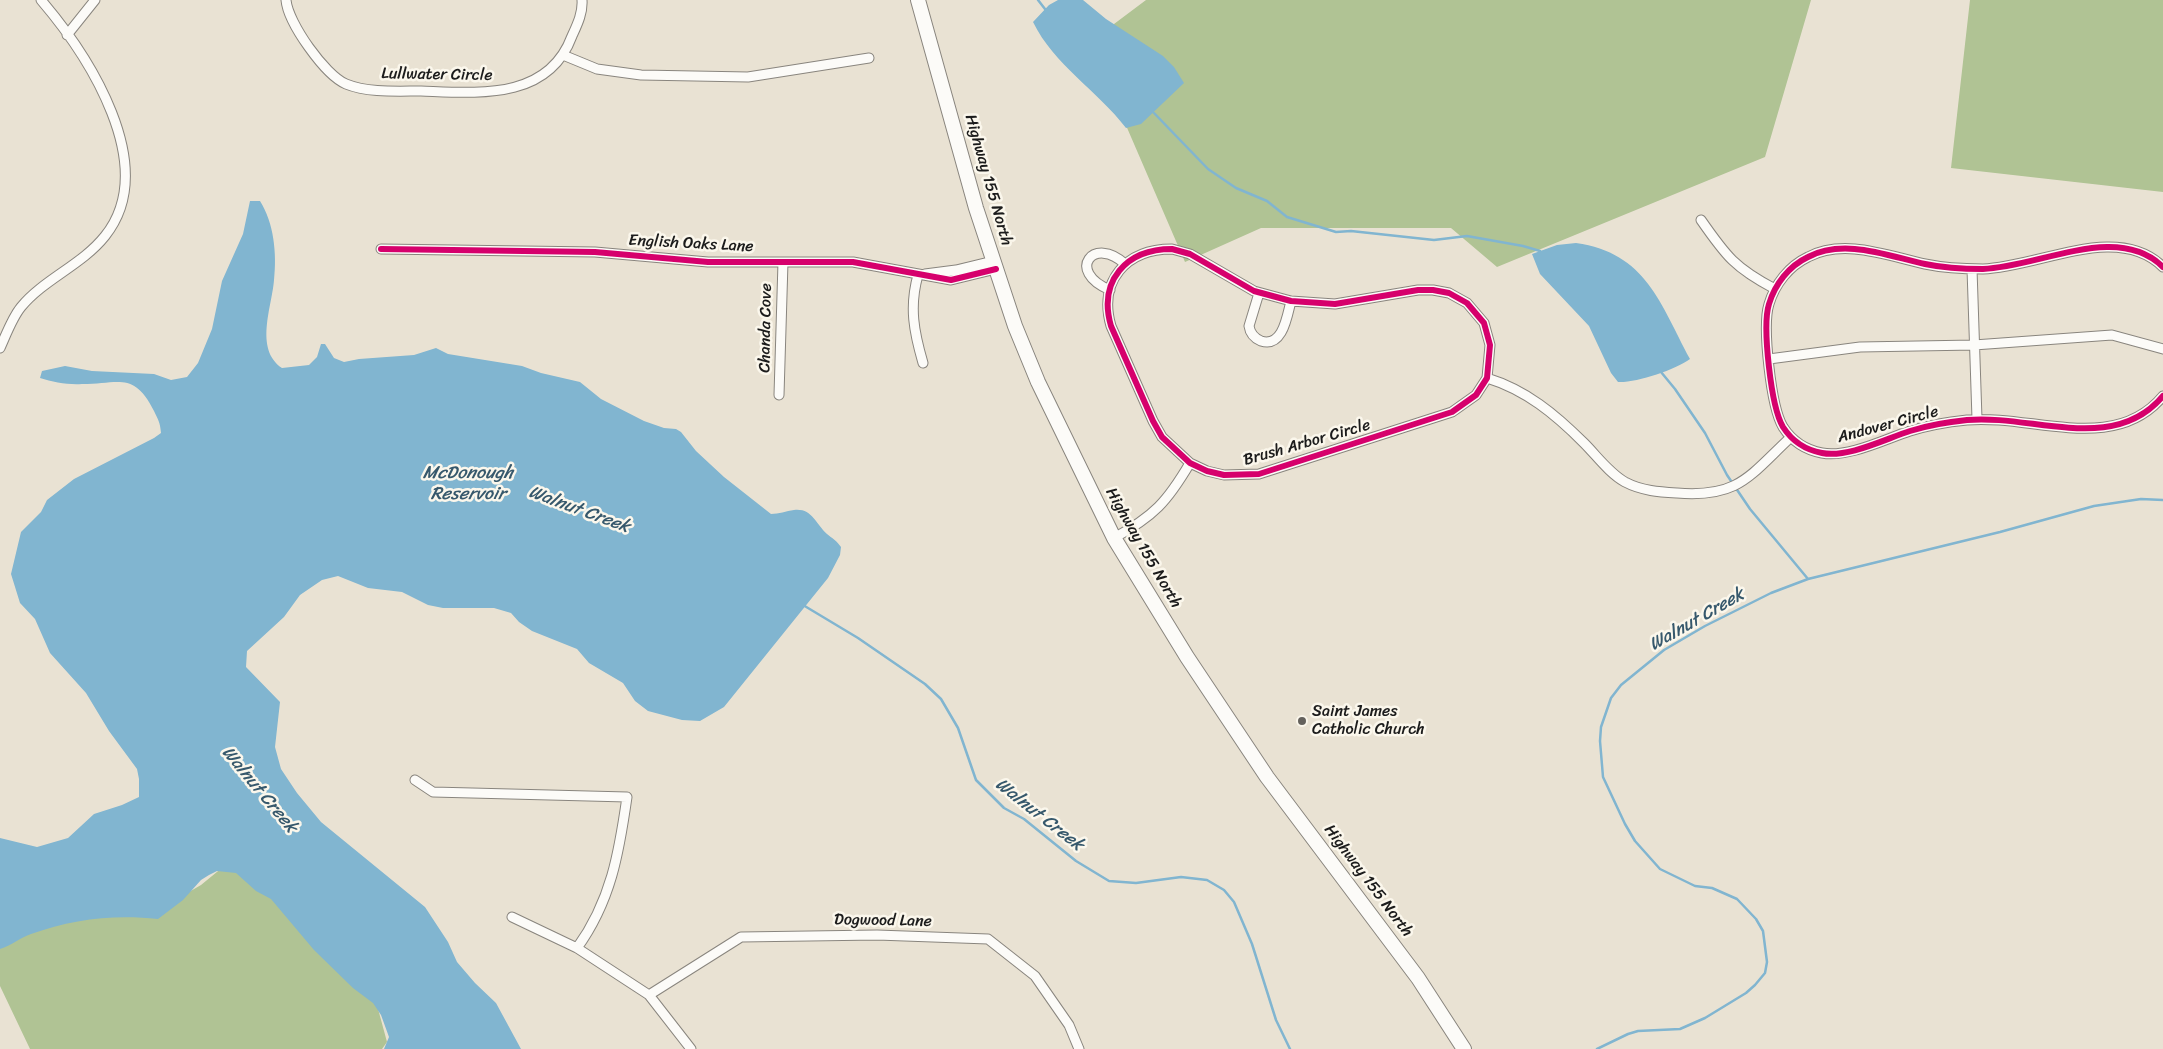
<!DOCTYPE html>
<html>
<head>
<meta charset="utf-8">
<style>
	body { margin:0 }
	canvas { display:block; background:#e9e2d3 }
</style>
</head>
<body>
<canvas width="2163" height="1049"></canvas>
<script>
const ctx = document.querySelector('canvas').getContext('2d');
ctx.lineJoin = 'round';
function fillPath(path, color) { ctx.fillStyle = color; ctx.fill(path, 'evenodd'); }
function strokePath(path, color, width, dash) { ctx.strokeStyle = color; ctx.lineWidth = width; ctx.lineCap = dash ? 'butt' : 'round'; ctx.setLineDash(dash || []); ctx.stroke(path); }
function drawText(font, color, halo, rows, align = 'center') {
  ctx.font = font + ' Sriracha,sans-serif'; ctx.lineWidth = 5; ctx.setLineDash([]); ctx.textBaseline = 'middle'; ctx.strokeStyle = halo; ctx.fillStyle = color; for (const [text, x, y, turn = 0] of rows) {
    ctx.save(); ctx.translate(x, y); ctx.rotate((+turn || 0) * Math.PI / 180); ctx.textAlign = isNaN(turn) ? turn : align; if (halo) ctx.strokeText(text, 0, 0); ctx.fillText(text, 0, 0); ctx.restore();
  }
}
fillPath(new Path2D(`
	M1146,0H1811L1765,157L1497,267L1451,228H1261L1185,262L1090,42Z
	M1970,0H2163V192L1951,168Z
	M234,858L371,983L387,1042L382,1049H30L0,986V929L98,913L163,907L201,885Z`), '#b0c394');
fillPath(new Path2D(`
	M1058,0H1083L1106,19L1163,56L1174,67L1184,83L1141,124L1126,128C1098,91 1054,65 1033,22L1049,5Z
	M250,201H260C274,223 277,254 274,280C272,307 254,349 282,368L309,365L317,357L321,344H325L334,358L344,362L359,359L414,355L436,348L448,354L522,366L541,373L580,382L601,399L644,421L664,428L676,429L681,432L696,451L724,477L771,514C779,514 786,511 794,510C812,508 815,523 827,534C832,538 837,541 841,547L840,555L828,578L724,707L700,721L682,720L648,711L635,701L623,683L589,663L577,649L532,631L519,622L511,613L494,608H443L428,605L402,592L368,588L338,576L322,580L300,595L284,617L247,651L246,667L280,702L275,747L281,769L297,793L321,822L425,907L448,942L457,962L475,983L496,1003L521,1049H384L389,1037L381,1015L373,1003L353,988L314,950L271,899L256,891L236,873L217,871L209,875L201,880L183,900L158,919C115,914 72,919 31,934C21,937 11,946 0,949V838L37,847L68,838L94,814L122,805L139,797V779L137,769L109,731L86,693L50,653L35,619L20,603L11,574L21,532L41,512L47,500L74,479L154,438L161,433C160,421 158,420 154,411C134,371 119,384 82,384C68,385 53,382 40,378L42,371L65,366L92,371L154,374L171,380L187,377L198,363L212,329L222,281L243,234Z
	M1576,243C1646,253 1660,303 1690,359C1675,370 1636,383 1618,382L1611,373L1589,326L1540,274L1532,254L1557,245Z`), '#81b5d0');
strokePath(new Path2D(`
	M1038,0L1045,9
	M1154,113L1208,169L1236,188L1267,201L1287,217L1336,232L1351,231L1434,240L1467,236L1523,246L1540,251
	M1661,372L1675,389L1705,433L1727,475L1750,509L1808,579
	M803,605L858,638L925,684L941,699L958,728L976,780L1004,808L1024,819L1076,861L1109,881L1136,883L1181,877L1207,880L1224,890L1234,902L1252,944L1276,1020L1290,1049
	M1597,1049L1628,1034L1638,1031L1680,1029L1705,1018L1746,993L1755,985L1765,973L1767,962L1763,931L1756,919L1737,899L1712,888L1695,886L1660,869L1635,841L1625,824L1603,777L1600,741L1601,727L1611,698L1621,685L1664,650L1705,626L1771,593L1808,579L2000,532L2094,506L2141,499L2163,500`), '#81b5d0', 2.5);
const street = new Path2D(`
	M286,0C288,23 325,75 346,84C368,93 398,91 421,91C477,93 548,101 572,36C577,25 583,13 582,0
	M67,35L95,0
	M563,55L597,69L641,75L748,77L869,58
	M1701,220C1726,256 1735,268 1775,289
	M381,249L595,252L708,262H853L951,280L996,269
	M1172,249L1190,254L1254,291L1291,301L1335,304L1418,290H1433L1449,293L1467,303L1484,323L1490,345L1487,378L1476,395L1452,412L1259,474L1224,475L1207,471L1190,463L1162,437L1153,421L1111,326C1098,281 1126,249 1172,249Z
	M2163,267C2117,222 2040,267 1983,269C1964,269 1944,268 1925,264C1888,256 1844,238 1808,257C1789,266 1775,284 1769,304C1762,326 1771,407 1783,427C1792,441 1806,450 1822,453C1848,458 1885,439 1910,431C1929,425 1947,422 1967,420C2032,414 2114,455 2163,396
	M1972,269L1977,419
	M925,274L956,270L993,261
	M918,275C909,307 914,332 923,363
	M1110,290C1065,271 1094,235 1125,264
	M1259,293L1249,326C1250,333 1254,338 1261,341C1283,348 1287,316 1291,301
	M0,348C6,335 12,318 21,307C44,279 82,265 105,236C161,166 88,55 41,0
	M1769,359L1860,347L1974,345L2112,335L2163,349
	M1487,378C1526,390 1555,414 1584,443C1597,456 1609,473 1625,482C1642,491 1660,492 1677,493C1739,498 1749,476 1791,437
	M779,395L783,262
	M1114,538C1154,516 1167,502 1190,463
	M415,780L433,792L627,797C619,853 611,901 577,948
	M512,917L577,948L649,995L691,1049
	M649,995L741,937L877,935L988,939L1035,976L1069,1025L1079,1049`);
const secondary = new Path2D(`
	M918,0L976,208L1015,326L1038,382L1114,538L1187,657L1267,777L1418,978L1464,1049`);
strokePath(street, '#89857e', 11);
strokePath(secondary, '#89857e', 16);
strokePath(street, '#fcfbf8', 9);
strokePath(secondary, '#fcfbf8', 14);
strokePath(new Path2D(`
	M381,249L595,252L708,262H853L951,280L996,269
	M1172,249L1190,254L1254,291L1291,301L1335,304L1418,290H1433L1449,293L1467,303L1484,323L1490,345L1487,378L1476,395L1452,412L1259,474L1224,475L1207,471L1190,463L1162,437L1153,421L1111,326C1098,281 1126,249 1172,249Z
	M2163,267C2117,222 2040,267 1983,269C1964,269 1944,268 1925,264C1888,256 1844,238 1808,257C1789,266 1775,284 1769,304C1762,326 1771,407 1783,427C1792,441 1806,450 1822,453C1848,458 1885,439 1910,431C1929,425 1947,422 1967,420C2032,414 2114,455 2163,396`), '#d6006c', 6);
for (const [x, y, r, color] of [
	[1302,721,5,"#64615c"]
]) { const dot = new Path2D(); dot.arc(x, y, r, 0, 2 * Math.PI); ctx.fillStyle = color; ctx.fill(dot); strokePath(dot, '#fbf7ec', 2); }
drawText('16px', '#1c1c1c', '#fbf7ec', [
	["Lullwater Circle",437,75,1],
	["Highway 155 North",988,180,74],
	["English Oaks Lane",691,244,3],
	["Chanda Cove",766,328,-89],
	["Andover Circle",1888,425,-15],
	["Brush Arbor Circle",1307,443,-16],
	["Highway 155 North",1143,548,60],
	["Highway 155 North",1368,881,53],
	["Dogwood Lane",883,921,1]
]);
drawText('16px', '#1c1c1c', '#fbf7ec', [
	["Saint James",1312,712],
	["Catholic Church",1312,730]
], 'left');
drawText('italic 18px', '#36586c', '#fbf7ec', [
	["McDonough",468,473],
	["Reservoir",468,494],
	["Walnut Creek",579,510,20],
	["Walnut Creek",1697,620,-30],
	["Walnut Creek",259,790,50],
	["Walnut Creek",1039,815,38]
]);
</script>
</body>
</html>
